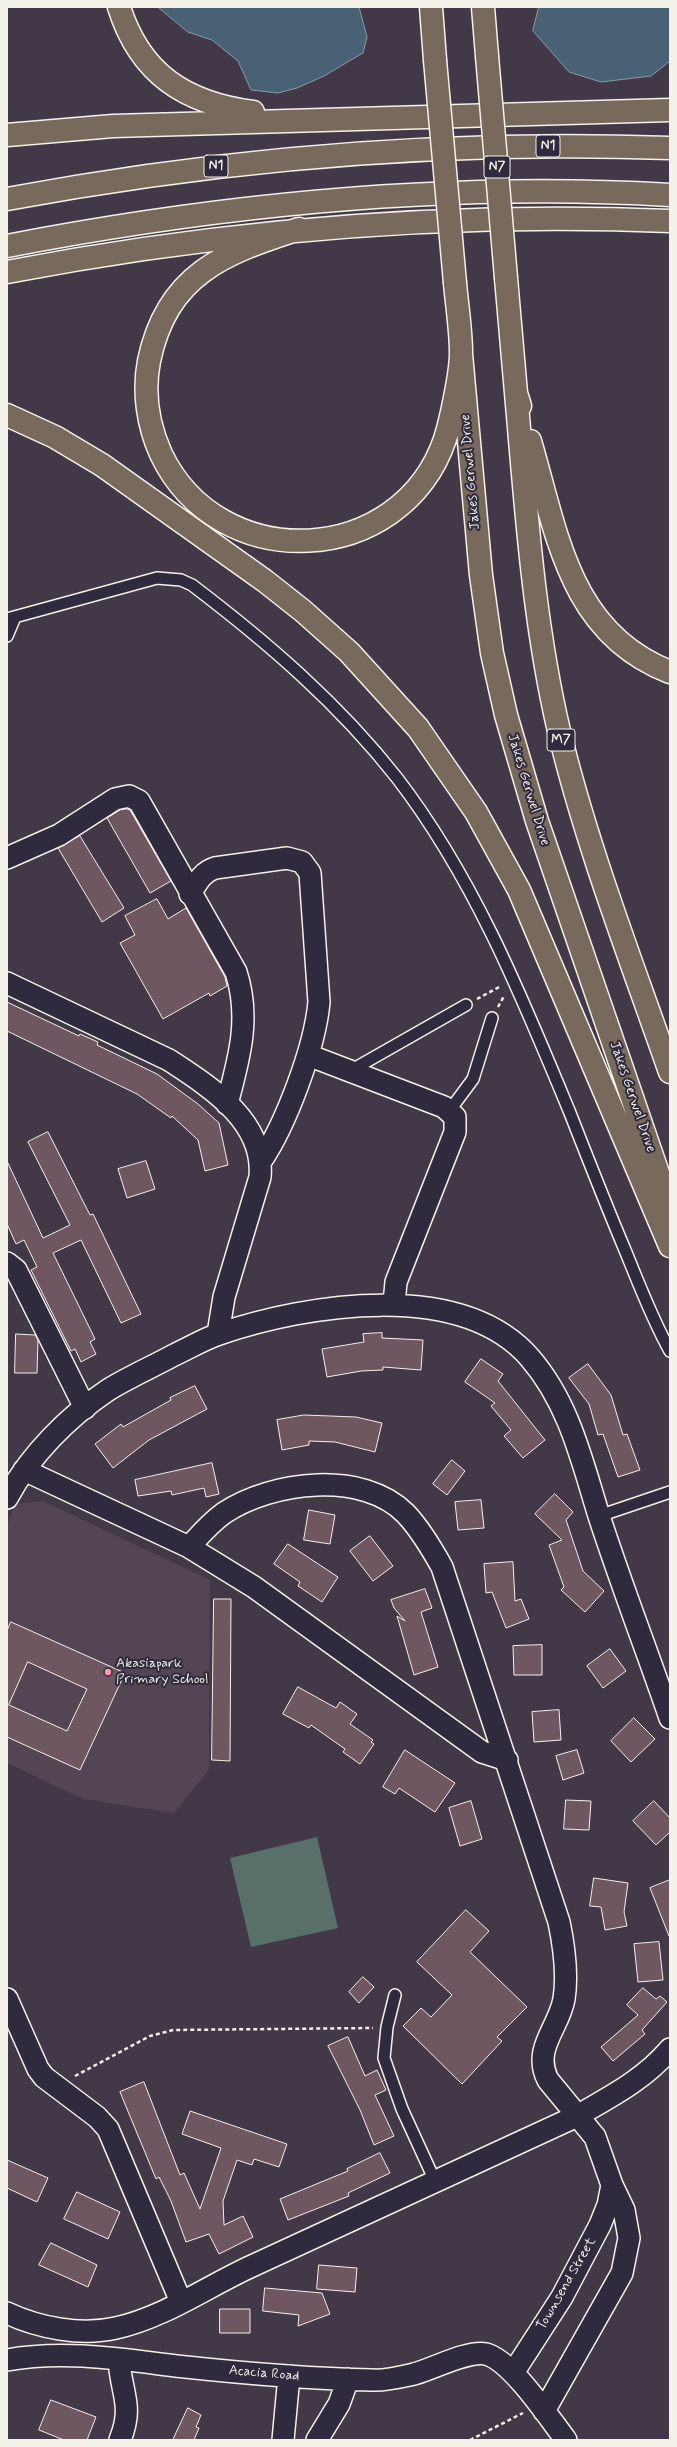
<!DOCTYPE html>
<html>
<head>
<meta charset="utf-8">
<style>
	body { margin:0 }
	#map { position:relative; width:677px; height:2447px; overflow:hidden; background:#423848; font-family:Mynerve,sans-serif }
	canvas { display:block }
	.frame { position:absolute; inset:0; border:8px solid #f4f1e8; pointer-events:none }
</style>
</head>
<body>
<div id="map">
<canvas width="677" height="2447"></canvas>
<div class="frame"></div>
</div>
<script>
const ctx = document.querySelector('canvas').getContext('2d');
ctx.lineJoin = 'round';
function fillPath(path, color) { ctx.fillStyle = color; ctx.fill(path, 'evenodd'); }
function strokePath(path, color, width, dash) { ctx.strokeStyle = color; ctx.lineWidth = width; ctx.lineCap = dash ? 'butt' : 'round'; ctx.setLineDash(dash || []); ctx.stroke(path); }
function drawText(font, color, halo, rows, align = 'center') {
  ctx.font = font + ' Mynerve,sans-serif'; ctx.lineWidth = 4; ctx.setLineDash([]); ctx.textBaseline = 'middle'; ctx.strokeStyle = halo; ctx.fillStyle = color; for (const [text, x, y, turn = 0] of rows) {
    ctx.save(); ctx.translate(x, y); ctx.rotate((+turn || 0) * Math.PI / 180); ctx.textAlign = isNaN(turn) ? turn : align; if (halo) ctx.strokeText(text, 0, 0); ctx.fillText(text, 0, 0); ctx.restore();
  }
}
fillPath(new Path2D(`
	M43,1501L210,1580L209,1770L174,1813L83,1799L7,1763V1524L16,1504Z`), '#534553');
fillPath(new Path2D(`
	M317,1837L338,1928L251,1947L230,1858Z`), '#596f69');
const water = new Path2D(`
	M158,7H359L367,37L363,53L324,76L297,88L278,93L251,90L238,61L212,40L188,32Z
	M539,7H670V61L651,76L601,82L569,72L533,31Z`);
fillPath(water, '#496174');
strokePath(water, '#8d9ba2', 1);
const building = new Path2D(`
	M127,809L130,810L171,881L150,893L107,818L120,810Z
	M80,836L124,908L102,922L58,848Z
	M157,899L168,919L186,908L225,977L227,986L210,996L209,993L163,1019L120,943L135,935L125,916Z
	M7,1002L79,1036L80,1034L98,1042L97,1045L157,1074L198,1104L219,1123L228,1165L205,1171L198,1140L172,1116L171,1118L137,1094L7,1031Z
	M48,1132L90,1215L93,1214L141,1314L121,1323L81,1240L53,1253L95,1339L90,1342L96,1354L81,1362L75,1349L71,1351L31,1270L37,1267L24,1240L16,1244L7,1224V1161L43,1238L70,1225L28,1142Z
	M146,1161L155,1189L127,1198L118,1169Z
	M382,1333V1338L423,1340L421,1370L383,1367V1370L361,1371L327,1377L322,1349L364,1342L363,1334Z
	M16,1334L35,1335L38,1340L37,1373H15Z
	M481,1359L503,1374L498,1381L545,1440L523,1458L504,1436L511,1430L491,1406L495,1403L465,1382Z
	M588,1364L611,1395L623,1435L627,1434L640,1470L618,1477L603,1434L598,1435L589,1404L569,1378Z
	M195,1386L207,1409L149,1440L113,1468L95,1444L121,1424L123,1427L171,1400L170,1398Z
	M304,1415L356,1417L382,1423L375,1452L335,1442L309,1441V1445L282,1450L277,1420Z
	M452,1460L465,1471L447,1495L433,1484Z
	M212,1463L219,1494L206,1497L204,1488L172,1495L171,1491L138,1496L135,1480Z
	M555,1494L573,1512L566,1520L583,1571L604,1591L585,1612L561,1590L564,1587L549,1545L562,1540L535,1514Z
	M481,1500L484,1528L458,1530L455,1502Z
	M309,1510L335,1515L330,1544L304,1540Z
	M370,1536L393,1566L373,1581L350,1551Z
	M288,1544L338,1577L322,1602L298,1586L300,1582L274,1564Z
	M513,1562L515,1601L521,1599L529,1619L506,1628L492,1592L486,1593L484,1564Z
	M425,1589L432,1608L421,1612L438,1667L414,1675L397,1616L405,1621L394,1608L391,1600Z
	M214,1599H231L230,1761L212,1760Z
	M11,1622L125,1673L80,1770L7,1737V1631ZM28,1662L87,1689L67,1731L9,1705Z
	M542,1645V1675H514L513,1646Z
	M610,1649L626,1671L603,1688L587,1666Z
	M298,1687L336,1708L340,1702L357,1714L350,1724L373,1740L371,1742L374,1744L360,1764L343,1752L345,1749L311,1725L309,1728L283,1714Z
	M559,1710L561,1740L534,1742L532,1712Z
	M634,1718L655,1739L631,1762L611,1741Z
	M405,1750L455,1783L435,1812L399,1788L395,1794L383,1787Z
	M577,1750L584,1773L563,1780L556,1756Z
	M566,1800L591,1801L589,1830L564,1829Z
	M471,1801L482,1839L460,1846L449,1808Z
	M654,1801L670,1818V1832L656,1845L633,1821Z
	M594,1878L628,1883L624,1912L627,1926L605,1930L601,1907L590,1906Z
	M670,1880V1936H669L650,1888Z
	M466,1910L489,1931L470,1952L527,2007L497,2037L502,2041L462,2084L403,2026L421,2008L431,2017L452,1995L417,1962Z
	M659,1942L663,1980L638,1982L634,1944Z
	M363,1977L374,1987L359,2003L349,1992Z
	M643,1988L656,1999L660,1996L667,2002L642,2030L645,2034L613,2061L601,2047L638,2015L627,2005Z
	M348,2037L365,2076L377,2070L386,2090L375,2095L394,2136L374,2145L360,2110L328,2046Z
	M144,2082L180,2175L184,2173L200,2209L221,2148L182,2134L190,2111L287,2144L279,2167L254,2159L252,2165L237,2160L223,2201L224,2225L243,2216L253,2237L219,2254L209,2234L186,2242L171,2201L159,2177L156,2179L120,2092Z
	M380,2153L390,2173L348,2193L349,2196L288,2220L280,2199L348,2171L347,2169Z
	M7,2160L48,2178L37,2202L7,2188Z
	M77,2192L120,2212L108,2239L64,2219Z
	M51,2243L97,2265L88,2287L39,2265Z
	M319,2265L357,2268L355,2292L317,2289Z
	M265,2288L322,2293L330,2314L298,2326L299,2315L263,2311Z
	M220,2309H250V2333H220Z
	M51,2400L96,2417L87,2440H64L39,2430Z
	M188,2408L201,2415L196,2427L199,2428L194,2440H173Z`);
fillPath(building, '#6f5761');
strokePath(building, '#f4f1e8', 1);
const service = new Path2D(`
	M7,619L157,578L181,580L192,585C267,642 339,704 397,778C474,878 522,997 570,1113C588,1159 606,1205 625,1250C639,1284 652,1319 670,1351
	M7,636L15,617
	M350,1071L466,1005
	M450,1110L473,1079L492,1018
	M599,1516L670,1492
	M395,1995L387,2027L384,2058L402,2109L435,2181`);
const minor = new Path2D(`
	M7,858L59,835L115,799L129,796L139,801L236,972C251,1018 239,1059 227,1104
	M190,894C197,883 202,872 215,868L287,858L302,862L310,873L319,1002C315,1047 286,1124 261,1161
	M7,983L169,1060C210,1087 265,1121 260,1177L224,1297L218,1334
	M308,1055L444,1107L455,1117V1132L396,1282L394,1304
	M7,1263L16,1270L85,1408
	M24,1470L189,1547L254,1587L482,1752L507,1760
	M7,1498C30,1455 68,1417 108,1390C129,1377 152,1367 174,1355C189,1348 204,1339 219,1334C307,1304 461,1279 530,1358C569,1403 582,1461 599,1516C621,1584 647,1651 670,1718
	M189,1547C200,1535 210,1523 224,1513C272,1481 363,1470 406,1514C421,1530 432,1549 442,1567L559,1922C564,1946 568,1974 564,1999C559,2028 532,2049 548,2080L595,2137L612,2185L608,2205L600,2225L562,2297L513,2373
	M7,1999L38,2069L44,2077L97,2117L108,2129L181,2302
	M7,2313C39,2328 81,2336 116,2328C165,2317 208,2286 252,2266C360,2216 469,2166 577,2116C610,2097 645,2079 670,2049
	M7,2360C64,2350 119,2359 176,2366C241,2373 306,2379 372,2380C385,2381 401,2377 414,2374C433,2369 468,2350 486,2354C512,2361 549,2418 566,2440
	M119,2360C121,2394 134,2405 120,2440
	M544,2411L622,2273L629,2238L624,2210L612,2185
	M283,2440L289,2376
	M317,2440L339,2404L348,2379`);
const motorway = new Path2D(`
	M119,7C140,74 185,103 253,112
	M431,7L435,60
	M483,7L487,56
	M7,135L113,126L670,110
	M7,199C226,158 447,140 670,148
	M299,229C224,253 167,274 149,361C143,392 148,425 161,454C219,576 401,568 445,439C451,420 461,373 461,353C461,330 457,306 455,283
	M7,246C225,204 448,182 670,195
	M7,272C226,230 447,212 670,221
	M506,278L516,393L520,406
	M461,354L481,575L492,653L506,715L537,821L670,1208
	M516,393C526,506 533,620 559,731C587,847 631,960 670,1072
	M7,415L55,437L102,465L265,581L303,611L349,652L418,728L476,812L519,890L670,1246
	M530,441C557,533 569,633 670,672`);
strokePath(service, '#f4f1e8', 14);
strokePath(minor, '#f4f1e8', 24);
strokePath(motorway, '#f4f1e8', 25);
strokePath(new Path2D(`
	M477,999L501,986
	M498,1007L504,996
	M75,2076L150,2036L173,2030L373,2028
	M470,2440L523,2413`), '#f4f1e8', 2.5, [4, 3]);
strokePath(service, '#2f2a3d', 11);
strokePath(minor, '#2f2a3d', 21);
strokePath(motorway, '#77695c', 22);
const motorwayBridge = new Path2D(`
	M487,56L506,278
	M435,60L455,283`);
strokePath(motorwayBridge, '#f4f1e8', 25, []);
strokePath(motorwayBridge, '#77695c', 22);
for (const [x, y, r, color] of [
	[108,1672,4,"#ff9aa2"]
]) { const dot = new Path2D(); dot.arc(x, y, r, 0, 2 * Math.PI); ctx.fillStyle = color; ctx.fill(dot); strokePath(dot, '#2f2a3d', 1.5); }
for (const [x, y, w] of [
	[548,146,24],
	[216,166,24],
	[497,167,26],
	[561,740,28]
]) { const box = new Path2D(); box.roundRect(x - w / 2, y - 11, w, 22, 3); ctx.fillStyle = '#2f2a3d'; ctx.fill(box); strokePath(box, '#f4f1e8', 1); }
drawText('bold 13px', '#f4f1e8', null, [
	["N1",548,146],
	["N1",216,166],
	["N7",497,167],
	["M7",561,740]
]);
drawText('14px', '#f4f1e8', '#2f2a3d', [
	["Jakes Gerwel Drive",471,472,-95],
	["Jakes Gerwel Drive",528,790,73],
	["Jakes Gerwel Drive",632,1097,71],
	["Townsend Street",567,2284,-60],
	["Acacia Road",264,2374,5]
]);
drawText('14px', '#f4f1e8', '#2f2a3d', [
	["Akasiapark",116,1664],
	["Primary School",116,1680]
], 'left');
</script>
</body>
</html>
